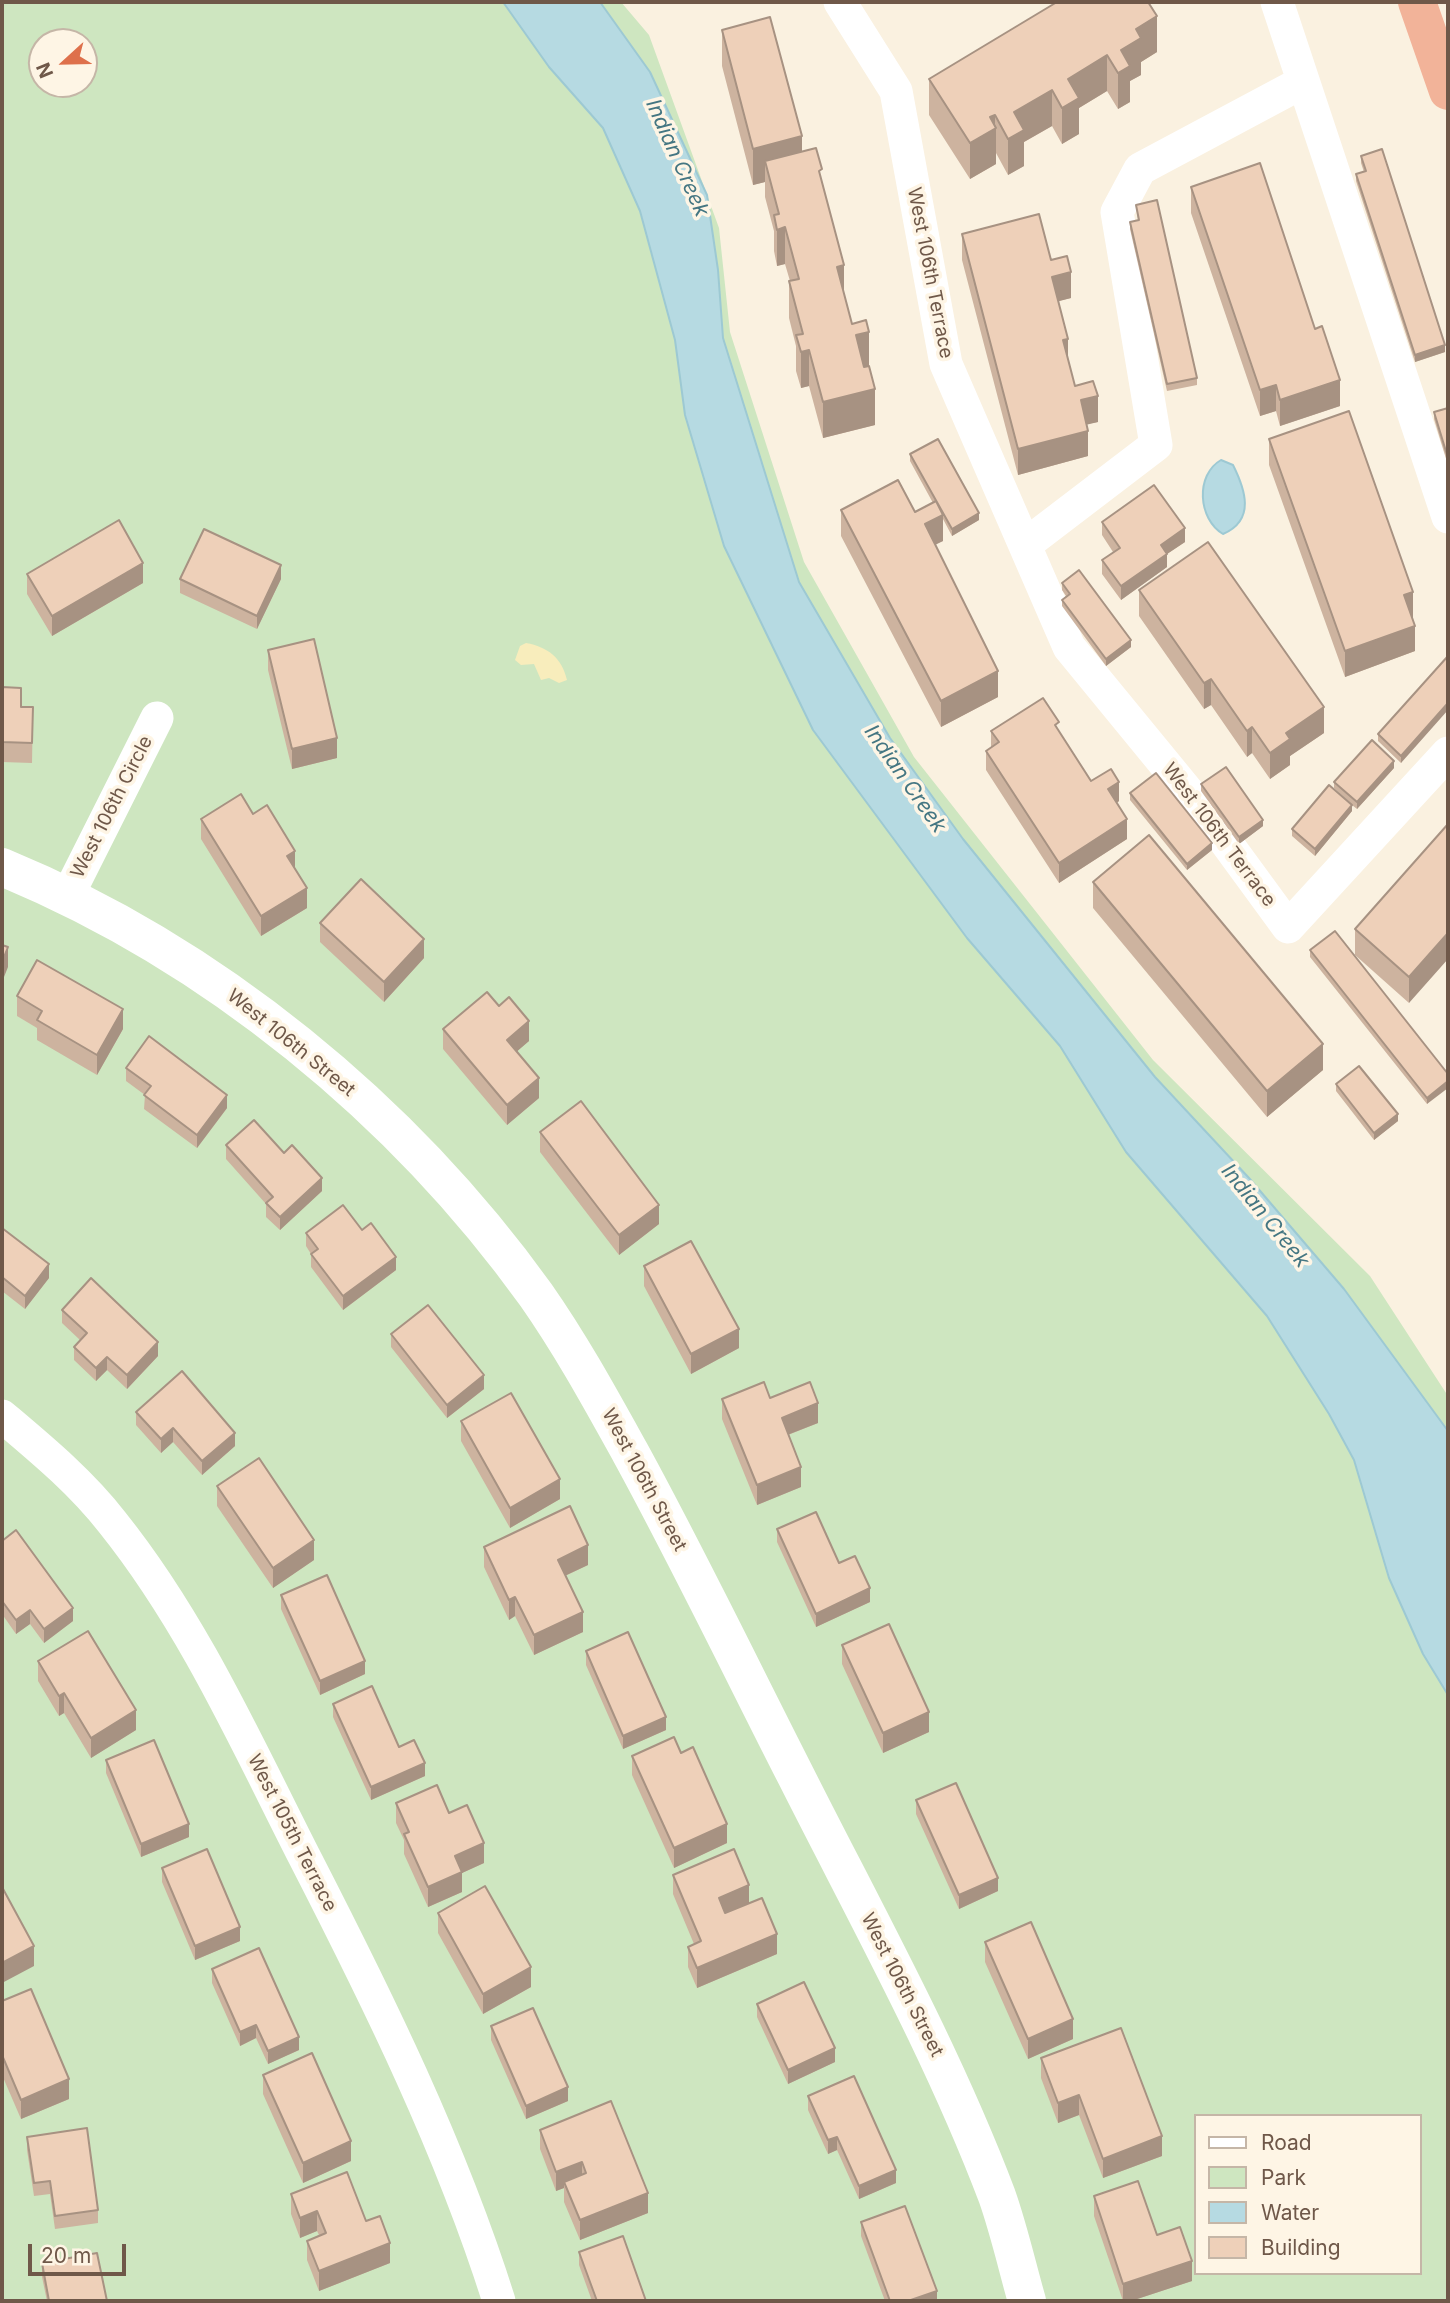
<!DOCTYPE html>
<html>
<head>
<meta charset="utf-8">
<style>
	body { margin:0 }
	#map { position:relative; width:1450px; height:2303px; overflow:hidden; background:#faf1e0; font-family:Inter,sans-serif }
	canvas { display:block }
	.frame { position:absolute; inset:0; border:4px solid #6f5849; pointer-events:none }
	.legend { position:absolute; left:1194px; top:2114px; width:228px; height:161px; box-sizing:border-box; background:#fef5e5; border:2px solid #c5b6a7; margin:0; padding:9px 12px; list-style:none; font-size:21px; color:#6f5849 }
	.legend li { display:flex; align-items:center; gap:14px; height:35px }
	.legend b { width:35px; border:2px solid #c5b6a7 }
	.north { position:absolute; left:28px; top:28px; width:70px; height:70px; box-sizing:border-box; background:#fef5e5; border:2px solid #c5b6a7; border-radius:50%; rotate:248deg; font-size:19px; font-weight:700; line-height:28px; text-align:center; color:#6f5849 }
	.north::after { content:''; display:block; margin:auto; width:24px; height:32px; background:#de704b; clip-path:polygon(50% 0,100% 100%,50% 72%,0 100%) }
	.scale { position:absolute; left:28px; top:2244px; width:98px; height:32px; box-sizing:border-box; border:4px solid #6f5849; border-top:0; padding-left:9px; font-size:21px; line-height:24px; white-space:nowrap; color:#6f5849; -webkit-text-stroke:5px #fef5e5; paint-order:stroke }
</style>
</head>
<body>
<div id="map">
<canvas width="1450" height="2303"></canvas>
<div class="frame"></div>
<ul class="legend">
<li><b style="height:9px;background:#fff"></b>Road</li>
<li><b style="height:19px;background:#cee6c0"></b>Park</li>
<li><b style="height:19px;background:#b6dae2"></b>Water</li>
<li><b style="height:19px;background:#eed0b9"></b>Building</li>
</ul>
<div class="north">N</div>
<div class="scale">20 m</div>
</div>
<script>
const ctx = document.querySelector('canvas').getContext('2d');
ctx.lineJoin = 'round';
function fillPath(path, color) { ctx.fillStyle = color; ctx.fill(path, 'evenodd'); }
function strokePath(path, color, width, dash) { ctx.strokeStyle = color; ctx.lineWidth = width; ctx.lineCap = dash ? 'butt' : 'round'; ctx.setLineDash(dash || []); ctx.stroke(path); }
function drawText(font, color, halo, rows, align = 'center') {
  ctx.font = font + ' Inter,sans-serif'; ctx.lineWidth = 7; ctx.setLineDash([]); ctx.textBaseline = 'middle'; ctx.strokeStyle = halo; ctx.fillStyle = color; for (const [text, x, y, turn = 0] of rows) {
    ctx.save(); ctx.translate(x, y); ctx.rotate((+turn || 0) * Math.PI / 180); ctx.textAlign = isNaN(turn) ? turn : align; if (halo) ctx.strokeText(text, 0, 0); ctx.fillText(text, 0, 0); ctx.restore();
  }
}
fillPath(new Path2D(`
	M2,2H621L649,35L719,228L730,332L804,562L914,757L1153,1060L1370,1276L1448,1396V2301H2ZM42,42H84V84H42ZM1196,2116H1420V2273H1196Z`), '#cee6c0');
fillPath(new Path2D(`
	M526,643C548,647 562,658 567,680L559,683L549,678L541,680L534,664L521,665L515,660L520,646Z`), '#f8edbc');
const water = new Path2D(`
	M503,2H600L650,72L707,195L718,270L723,338L799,582L890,738L963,839L1155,1077L1249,1178L1344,1289L1448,1431V1695L1423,1654L1389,1578L1354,1460L1329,1414L1267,1316L1126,1152L1060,1046L967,938L813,730L724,546L685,415L675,340L640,211L603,128L549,67Z
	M1221,460L1233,465C1245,489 1256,520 1223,534C1198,519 1195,475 1221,460Z`);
fillPath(water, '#b6dae2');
strokePath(water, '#9dc9d3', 2);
strokePath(new Path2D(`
	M840,2L896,91L946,364L1069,647L1201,808L1288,927L1448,753
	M1277,2L1448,517
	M1025,545L1156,445L1117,212L1140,169L1303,82
	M67,897L157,718
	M2,1416C41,1449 81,1482 112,1522C193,1623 246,1742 304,1856C378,2000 450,2146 499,2301`), '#fff', 33);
strokePath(new Path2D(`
	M2,867C213,954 403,1110 536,1295C571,1345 600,1398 630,1452C688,1558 741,1668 796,1776C866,1915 942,2051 997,2196C1009,2230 1017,2266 1027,2301`), '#fff', 38);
strokePath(new Path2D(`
	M1417,2L1448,91`), '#f2b399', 38);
fillPath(new Path2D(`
	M1057,2L1157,52L1141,62V75L1130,81V102L1118,109L1107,91L1079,108V134L1062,144L1052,126L1024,142V166L1008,175L996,153V164L970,179L929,115V79Z
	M722,30L822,181L844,293L852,324L869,367L875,425L823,438L809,386L801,388L796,371V346L789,318V281H790L785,264L777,266L774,251V231L765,197V182L753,185L722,66Z
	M1361,156L1445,352L1415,362L1356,181V174L1364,172L1361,163Z
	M1191,187L1340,406L1280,426L1276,411L1260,416L1191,213Z
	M1136,205L1197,378V385L1167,391L1130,229V222L1138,220Z
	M962,234L1051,260L1071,298L1058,301L1068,359L1075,386L1098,422L1087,424L1088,456L1018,475L962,260Z
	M1448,408V465L1434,419V412Z
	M1269,439L1413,618L1415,651L1345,677L1269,465Z
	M910,454L979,520L952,536L943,519V541L935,544L998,697L941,727L841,536V510L915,512L933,503L910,461Z
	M1102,522L1185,542L1167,554V567L1121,600L1102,574V560L1113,552L1102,535Z
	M27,574L143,583L52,636L27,594Z
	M180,579H281L257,629L180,593Z
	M1062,583L1131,647L1106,666L1062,606V600L1066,596L1062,590Z
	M1139,590L1324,733L1290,756V765L1270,779L1252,753L1247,757L1211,705L1204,709L1139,616Z
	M268,650L337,758L292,769L268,670Z
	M1448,656L1401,763L1378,741V734Z
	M2,687L21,707H33L32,763L2,762Z
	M991,731L1059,732L1091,781L1119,801L1117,803L1127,839L1059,883L986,770V751L991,747Z
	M1394,768L1357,809L1352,805V811L1315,856L1292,836V829L1348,801L1334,788V782Z
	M1201,784L1263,826L1239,844L1201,791Z
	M1130,793L1212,850L1187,870L1130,800Z
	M201,819L295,868L307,908L261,936L201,839Z
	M1448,824L1409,1003L1355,955V929Z
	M1093,882L1323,1070L1267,1117L1093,908Z
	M320,923L424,958L384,1002L320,942Z
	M1310,950L1448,1074L1427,1104L1310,957Z
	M17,996L123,1029L97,1075L37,1040V1028L17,1016Z
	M443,1029L529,1041L517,1051L539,1098L507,1125L443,1049Z
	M126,1068L227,1108L197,1148L144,1109L145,1095L126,1081Z
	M1336,1084L1398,1121L1374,1140L1336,1091Z
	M540,1132L659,1224L619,1255L540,1152Z
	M226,1145L284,1153L322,1191L280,1230L266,1217V1204L226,1159Z
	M2,1228L49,1278L25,1309L2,1291Z
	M362,1230L396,1270L343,1310L311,1267V1254L306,1246V1233Z
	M644,1266L739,1348L691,1374L644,1286Z
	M62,1310L158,1356L127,1389L107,1370L96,1381L74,1360V1347L80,1340L62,1323Z
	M391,1334L484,1389L447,1418L391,1347Z
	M770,1398L818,1423L788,1435L801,1487L757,1505L722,1419V1399Z
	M136,1412L235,1446L202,1475L173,1442L161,1453L136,1425Z
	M461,1421L560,1499L510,1528L461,1441Z
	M217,1486L314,1560L273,1588L217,1506Z
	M777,1529L839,1563L870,1602L816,1627L777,1542Z
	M2,1541L73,1621L44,1643L30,1624L16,1634L2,1614Z
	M484,1547L588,1565L565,1576L583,1632L534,1655L515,1616L509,1620L484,1567Z
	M281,1595L365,1674L320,1695L281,1609Z
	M842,1645L929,1732L883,1753L842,1664Z
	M586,1651L666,1730L623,1749L586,1665Z
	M38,1661L136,1730L91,1758L64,1713L59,1716L38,1681Z
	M333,1704L399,1747L425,1776L371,1800L333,1717Z
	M681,1753L727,1843L674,1868L632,1775V1756Z
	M106,1760L189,1837L141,1857L106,1773Z
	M916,1800L998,1891L959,1909L916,1814Z
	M396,1803L449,1813L484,1863L462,1873V1892L428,1907L404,1854V1840L396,1823Z
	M162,1868L240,1941L195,1960L162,1882Z
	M673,1875L749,1903L777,1954L697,1988L688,1967V1947L694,1944L673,1894Z
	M438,1913L531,1987L483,2014L438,1933Z
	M985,1942L1073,2039L1028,2059L985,1962Z
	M212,1969L299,2050L268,2064L256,2038L240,2046L212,1983Z
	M2,2001L69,2099L21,2119L2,2075Z
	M757,2004L835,2062L788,2084L757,2017Z
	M491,2026L568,2101L526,2119L491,2040Z
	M1041,2058L1162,2156L1103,2178L1079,2115L1058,2123L1041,2078Z
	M263,2075L351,2161L303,2183L263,2094Z
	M808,2096L896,2183L859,2199L837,2150L828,2154L808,2110Z
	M540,2130L648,2213L580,2240L564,2202V2188L556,2191L540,2149Z
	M27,2137L98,2210V2223L55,2229L50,2194L34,2196L27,2150Z
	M291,2194L366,2221L390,2263L319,2291L307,2260V2241L319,2235L317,2231L300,2238L291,2214Z
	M1094,2196L1157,2235L1192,2281L1131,2301H1123L1094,2216Z
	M861,2222L937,2301H885L861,2236Z
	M579,2252L646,2301H592L579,2265Z
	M42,2263L107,2301H47L42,2277Z`), '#cdb39f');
fillPath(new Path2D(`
	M1157,16V52L1141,62V75L1130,81V102L1118,109V73L1121,50L1136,29Z
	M1107,55V91L1079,108V134L1062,144V108L1068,79Z
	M1052,90V126L1024,142V166L1008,175V139L1014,112Z
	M995,115V128H996V164L970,179V143L990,117Z
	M802,136V172L765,161V182L753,185V149Z
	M785,227V264L777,266V230Z
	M844,265V301L837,267Z
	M1071,272V298L1052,303V277Z
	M869,332V368L856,371V335Z
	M1068,339V364L1063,340Z
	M1445,345V352L1415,362V355Z
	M809,350V386L801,388V352Z
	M1340,380V406L1280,426V400Z
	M1276,385V411L1260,416V390Z
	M875,389V425L823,438V402Z
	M1098,396V422L1081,426V400Z
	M1088,431V456L1018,475V449Z
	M979,513V520L952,536V529Z
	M943,515V541L925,550V524Z
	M1185,528V542L1167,554V567L1121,600V586L1161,545Z
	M143,563V583L52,636V616Z
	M281,565V579L257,629V616Z
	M1413,592V618L1404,621V595Z
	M1415,626V651L1345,677V651Z
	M1131,640V647L1106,666V659Z
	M998,671V697L941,727V701Z
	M1211,679V705L1204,709V683Z
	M1448,703V710L1401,763V756Z
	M1324,707V733L1290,756V765L1270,779V753L1286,733Z
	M1252,727V753L1247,757V731Z
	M337,738V758L292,769V749Z
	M1394,761V768L1357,809V802Z
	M1119,782V801L1108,809V789Z
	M1352,805V811L1315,856V849Z
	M1127,819V839L1059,883V863Z
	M1263,820V826L1239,844V837Z
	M1212,843V850L1187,870V864Z
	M295,851V871L287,856Z
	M307,888V908L261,936V916Z
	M1448,933V959L1409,1003V977Z
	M424,939V958L384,1002V982Z
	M8,947V967L2,982V962Z
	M123,1009V1029L97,1075V1055Z
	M529,1021V1041L507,1060V1040Z
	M1323,1044V1070L1267,1117V1091Z
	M539,1078V1098L507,1125V1105Z
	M1448,1081V1088L1427,1104V1098Z
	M227,1095V1108L197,1148V1135Z
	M1398,1114V1121L1374,1140V1133Z
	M322,1178V1191L280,1230V1217Z
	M659,1205V1224L619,1255V1235Z
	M396,1257V1270L343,1310V1296Z
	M49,1264V1278L25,1309V1296Z
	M739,1329V1348L691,1374V1354Z
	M158,1342V1356L127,1389V1375Z
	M107,1357V1370L96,1381V1368Z
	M484,1375V1389L447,1418V1405Z
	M818,1403V1423L782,1437V1418Z
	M173,1428V1442L161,1453V1439Z
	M235,1433V1446L202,1475V1461Z
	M801,1467V1487L757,1505V1485Z
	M560,1479V1499L510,1528V1508Z
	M314,1540V1560L273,1588V1568Z
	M588,1545V1565L558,1579V1560Z
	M870,1588V1602L816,1627V1614Z
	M515,1597V1616L509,1620V1600Z
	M73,1608V1621L44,1643V1629Z
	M30,1610V1624L16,1634V1620Z
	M583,1612V1632L534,1655V1635Z
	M365,1661V1674L320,1695V1681Z
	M64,1693V1713L59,1716V1696Z
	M136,1710V1730L91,1758V1738Z
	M929,1712V1732L883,1753V1733Z
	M666,1717V1730L623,1749V1736Z
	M425,1763V1776L371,1800V1787Z
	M189,1824V1837L141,1857V1844Z
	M727,1824V1843L674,1868V1848Z
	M484,1843V1863L462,1873V1892L428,1907V1887L455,1856Z
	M998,1878V1891L959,1909V1895Z
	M749,1885V1905L719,1917V1898Z
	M240,1927V1941L195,1960V1946Z
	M777,1934V1954L697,1988V1968Z
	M34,1946V1966L2,1983V1963Z
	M531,1967V1987L483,2014V1994Z
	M1073,2019V2039L1028,2059V2039Z
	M256,2025V2038L240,2046V2032Z
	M299,2037V2050L268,2064V2051Z
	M835,2048V2062L788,2084V2070Z
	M69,2079V2099L21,2119V2100Z
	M568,2087V2101L526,2119V2106Z
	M1079,2095V2115L1058,2123V2103Z
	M1162,2136V2156L1103,2178V2159Z
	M837,2137V2150L828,2154V2140Z
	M351,2141V2161L303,2183V2163Z
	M582,2162V2182H564V2188L556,2191V2172Z
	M896,2170V2183L859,2199V2186Z
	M648,2193V2213L580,2240V2220Z
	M317,2211V2231L300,2238V2218Z
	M390,2243V2263L319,2291V2271Z
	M1192,2261V2281L1131,2301H1123V2284Z
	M937,2291V2301H908Z`), '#a79282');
const building = new Path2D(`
	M1057,2H1148L1157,16L1136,29L1141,38L1121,50L1130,66L1118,73L1107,55L1068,79L1079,98L1062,108L1052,90L1014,112L1024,130L1008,139L995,115L990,117L996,128L970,143L929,79Z
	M770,17L802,136L753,149L722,30Z
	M816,148L822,169L819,171L844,265L837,267L852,324L866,320L869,332L856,335L864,367L869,366L875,389L823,402L809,350L801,352L796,335L803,334L789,281L799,279L785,227L777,230L774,215L779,214L765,161Z
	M1382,149L1445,345L1415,355L1356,174L1366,171L1361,156Z
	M1260,163L1315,329L1322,326L1340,380L1280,400L1276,385L1260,390L1191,187Z
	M1157,200L1197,378L1167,384L1130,222L1139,220L1136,205Z
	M1039,214L1051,260L1067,256L1071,272L1052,277L1068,339L1063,340L1075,386L1093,381L1098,396L1081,400L1088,431L1018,449L962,234Z
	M1448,408V458L1434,412Z
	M1349,411L1413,592L1404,595L1415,626L1345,651L1269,439Z
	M938,439L979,513L952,529L910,454Z
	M898,480L915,512L936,501L943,515L925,524L998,671L941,701L841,510Z
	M1154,485L1185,528L1161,545L1167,554L1121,586L1102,560L1120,548L1102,522Z
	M119,520L143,563L52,616L27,574Z
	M204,529L281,565L257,616L180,579Z
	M1208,542L1324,707L1286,733L1290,739L1270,753L1252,727L1247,731L1211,679L1204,683L1139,590Z
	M1079,570L1131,640L1106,659L1062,600L1070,594L1062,583Z
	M314,639L337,738L292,749L268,650Z
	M1448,656V703L1401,756L1378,734Z
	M2,687L21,688V707H33L32,743L2,742Z
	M1043,698L1059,722L1055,725L1091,781L1111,769L1119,782L1108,789L1127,819L1059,863L986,751L999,742L991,731Z
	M1372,740L1394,761L1357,802L1334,782Z
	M1226,767L1263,820L1239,837L1201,784Z
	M1156,773L1212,843L1187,864L1130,793Z
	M1329,785L1352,805L1315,849L1292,829Z
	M241,794L253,814L267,805L295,851L287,856L307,888L261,916L201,819Z
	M1448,824V933L1409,977L1355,929Z
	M1149,835L1323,1044L1267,1091L1093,882Z
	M361,879L424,939L384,982L320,923Z
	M1335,931L1448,1074V1081L1427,1098L1310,950Z
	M2,945L8,947L2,962Z
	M37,960L123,1009L97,1055L37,1020L42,1011L17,996Z
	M487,992L499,1006L509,997L529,1021L507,1040L539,1078L507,1105L443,1029Z
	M149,1036L227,1095L197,1135L144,1095L151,1086L126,1068Z
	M1359,1066L1398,1114L1374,1133L1336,1084Z
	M581,1101L659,1205L619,1235L540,1132Z
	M254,1120L284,1153L292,1145L322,1178L280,1217L266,1203L273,1197L226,1145Z
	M343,1205L362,1230L371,1223L396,1257L343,1296L311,1254L318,1249L306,1233Z
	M2,1228L49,1264L25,1296L2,1277Z
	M691,1241L739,1329L691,1354L644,1266Z
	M91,1278L158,1342L127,1375L107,1357L96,1368L74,1347L87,1333L62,1310Z
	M428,1305L484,1375L447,1405L391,1334Z
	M182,1371L235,1433L202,1461L173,1428L161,1439L136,1412Z
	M764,1382L770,1398L810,1382L818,1403L782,1418L801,1467L757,1485L722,1399Z
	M511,1393L560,1479L510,1508L461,1421Z
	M259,1458L314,1540L273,1568L217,1486Z
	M570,1506L588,1545L558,1560L583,1612L534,1635L515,1597L509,1600L484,1547Z
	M816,1512L839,1563L855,1556L870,1588L816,1614L777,1529Z
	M16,1530L73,1608L44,1629L30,1610L16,1620L2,1601V1541Z
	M327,1575L365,1661L320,1681L281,1595Z
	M889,1624L929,1712L883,1733L842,1645Z
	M88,1631L136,1710L91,1738L64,1693L59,1696L38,1661Z
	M628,1632L666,1717L623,1736L586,1651Z
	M372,1686L399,1747L414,1740L425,1763L371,1787L333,1704Z
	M674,1737L681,1753L693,1747L727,1824L674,1848L632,1756Z
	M154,1740L189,1824L141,1844L106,1760Z
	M956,1783L998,1878L959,1895L916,1800Z
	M437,1785L449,1813L467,1805L484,1843L455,1856L462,1872L428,1887L404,1834L409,1832L396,1803Z
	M207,1849L240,1927L195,1946L162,1868Z
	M734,1849L749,1885L719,1898L725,1913L762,1898L777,1934L697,1968L688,1947L701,1941L673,1875Z
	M485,1886L531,1967L483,1994L438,1913Z
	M2,1887L34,1946L2,1963Z
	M1031,1922L1073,2019L1028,2039L985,1942Z
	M259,1948L299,2037L268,2051L256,2025L240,2032L212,1969Z
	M804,1982L835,2048L788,2070L757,2004Z
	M31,1989L69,2079L21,2100L2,2055V2001Z
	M533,2008L568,2087L526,2106L491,2026Z
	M1121,2028L1162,2136L1103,2159L1079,2095L1058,2103L1041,2058Z
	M312,2053L351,2141L303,2163L263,2075Z
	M854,2076L896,2170L859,2186L837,2137L828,2140L808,2096Z
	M611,2101L648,2193L580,2220L564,2182L586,2173L582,2162L556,2172L540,2130Z
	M87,2128L98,2210L55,2216L50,2181L34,2183L27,2137Z
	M347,2172L366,2221L380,2216L390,2243L319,2271L307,2241L326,2233L317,2211L300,2218L291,2194Z
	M1138,2181L1157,2235L1180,2227L1192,2261L1123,2284L1094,2196Z
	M905,2206L937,2291L908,2301H890L861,2222Z
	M623,2236L646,2301H597L579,2252Z
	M97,2253L107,2301H49L42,2263Z`);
fillPath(building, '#eed0b9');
strokePath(building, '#a79282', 2);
drawText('19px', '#6f5849', '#fef5e5', [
	["West 106th Terrace",930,273,79],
	["West 106th Circle",112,807,-63],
	["West 106th Terrace",1219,835,53],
	["West 106th Street",291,1043,39],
	["West 106th Street",644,1480,62],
	["West 105th Terrace",292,1833,63],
	["West 106th Street",902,1985,63]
]);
drawText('italic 21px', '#447682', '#fef5e5', [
	["Indian Creek",677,158,66],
	["Indian Creek",905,779,55],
	["Indian Creek",1265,1216,51]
]);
</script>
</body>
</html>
